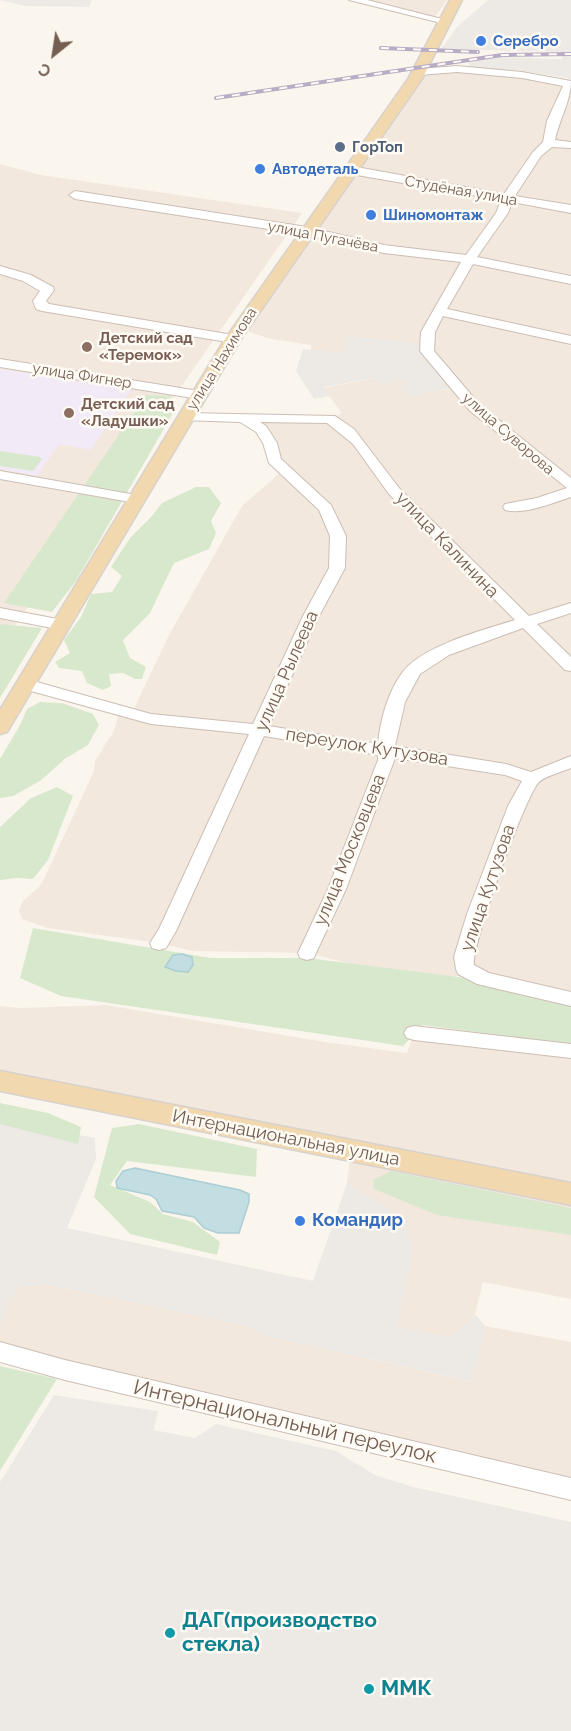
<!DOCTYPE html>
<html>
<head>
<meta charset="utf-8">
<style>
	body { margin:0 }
	#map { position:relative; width:571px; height:1731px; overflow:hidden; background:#fbf6ed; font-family:Raleway,sans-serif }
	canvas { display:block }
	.north { position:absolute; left:24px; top:24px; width:60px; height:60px; -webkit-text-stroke:4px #fefaf4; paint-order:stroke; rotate:210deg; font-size:16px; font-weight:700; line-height:24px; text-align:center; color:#745e52 }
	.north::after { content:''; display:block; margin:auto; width:21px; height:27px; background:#745e52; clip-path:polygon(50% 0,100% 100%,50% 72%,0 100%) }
</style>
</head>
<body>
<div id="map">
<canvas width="571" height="1731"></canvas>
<div class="north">С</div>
</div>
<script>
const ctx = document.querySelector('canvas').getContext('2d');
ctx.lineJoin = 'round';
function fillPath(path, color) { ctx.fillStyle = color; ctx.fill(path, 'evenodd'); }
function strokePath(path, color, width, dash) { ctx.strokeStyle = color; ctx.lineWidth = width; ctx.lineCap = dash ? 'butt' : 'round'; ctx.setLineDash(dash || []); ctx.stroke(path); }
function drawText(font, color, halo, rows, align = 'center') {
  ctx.font = font + ' Raleway,sans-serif'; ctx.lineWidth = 5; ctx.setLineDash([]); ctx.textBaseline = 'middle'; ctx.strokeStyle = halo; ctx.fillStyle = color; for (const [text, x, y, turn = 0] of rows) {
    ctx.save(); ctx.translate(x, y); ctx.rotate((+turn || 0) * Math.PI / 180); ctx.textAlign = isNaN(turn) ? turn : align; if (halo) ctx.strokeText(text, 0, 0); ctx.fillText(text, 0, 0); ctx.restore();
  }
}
fillPath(new Path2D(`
	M361,0H447L435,17Z
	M444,70L522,75L554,83L571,84V999L470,974L444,978L381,971L307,953L192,951L159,943L48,928L22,919L19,910L23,901L39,887L44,879L94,771L95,761L114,731L119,712L131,715L169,635L242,506L283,470L270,443L245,419H330L342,413L323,388L376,378L381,384L405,379L409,384L401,386L410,397L443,389L457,391L426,344L349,336L342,353L311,350V345L271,339L240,329L419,72Z
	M0,164L41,175L302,213L0,647Z
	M106,1005L325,1042L407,1053L414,1033L571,1051V1299L483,1282L475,1314L454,1335L446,1337L397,1326L412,1256L371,1200L347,1183L351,1151L0,1081V1006L21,1008Z
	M45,1284L252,1327L263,1335L472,1382L485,1326L571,1342V1489L0,1352V1327L17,1288Z`), '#f2e8dd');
fillPath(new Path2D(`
	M0,0H92L89,7L25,6Z
	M488,0H571V79L517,70H471L468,62L498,57L562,59V52L441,49L457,27Z
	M349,336L427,344L458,391L443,389L410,397L400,386L408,384L405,379L381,384L375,378L324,387L330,396L314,399L296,371L303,349L342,353Z
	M0,1120L95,1138L96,1159L67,1228L313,1281L347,1183L404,1219L407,1224L412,1238V1256L397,1326L447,1337L454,1335L475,1314L485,1326L473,1382L263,1335L252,1327L45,1284L17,1288L0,1327Z
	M54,1395L158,1411L154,1430L195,1438L216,1424L336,1451L375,1475L413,1487L571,1522V1731H0V1482Z`), '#ede9e5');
fillPath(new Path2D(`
	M0,369L131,390L91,450L59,444L37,476L0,469Z`), '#f3eaf8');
fillPath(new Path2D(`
	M146,395L170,396L173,413L76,581L52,612L4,603Z
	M0,451L40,457L42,459L33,471L0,466Z
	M196,487H209L221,503L211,521L216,533L209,549L174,563L150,613L123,640L130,658L146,667L142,679H135L123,673L109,674L111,686L103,690L87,683L82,671L59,668L55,662L70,653L64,640L81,617L91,594L112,592L122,576L111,567L130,538L151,517L162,503Z
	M0,624L42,628L0,698Z
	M40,702L62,703L93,714L99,725L88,745L66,758L40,781L13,796L0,798V759L20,725L27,709Z
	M57,787L73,796L48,860L33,879L17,878L0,880V827L31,798Z
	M33,928L211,958H307L467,978L571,1002V1045L423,1025L403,1046L61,996L20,978Z
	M0,1103L48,1113L81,1127L78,1144L0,1124Z
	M139,1124L257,1149L256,1177L127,1161L110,1185L150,1202L163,1214L193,1222L220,1242L217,1255L130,1234L94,1197L112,1128Z
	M391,1171L571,1208V1235L437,1215L374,1189L373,1180Z
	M0,1366L57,1379L0,1471Z`), '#d8e8cd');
const water = new Path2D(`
	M182,954L192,957L193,965L188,972L176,971L165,967L173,955Z
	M135,1168L240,1190L249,1194V1202L239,1233H218L204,1228L194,1217L162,1211L156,1199L150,1195L117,1188L116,1181L123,1171Z`);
fillPath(water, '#c3dee3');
strokePath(water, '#abcdd4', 1.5);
const minor = new Path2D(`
	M349,0H367L450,21L445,24Z
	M457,66L522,72L571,81C571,101 559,120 555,140L571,142V148L552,147L541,156L515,196L571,205V213L512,202L508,213L477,257L571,276V284L473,264L447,309L571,336V344L443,316L435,332L434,351L480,405L571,478V497C552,503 525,515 505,510L503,507L505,504L537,498L567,488L470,411L420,351L421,332L461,262L384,253L307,235L75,199L69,195L75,191L307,227L384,245L466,255L496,213L501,200L351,174L345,170L351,166L504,194L533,152L543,142L547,121L563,86L522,78L457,72L419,75L414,72L419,69Z
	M0,266L31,275L53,287L54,290L46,301L49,304L233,335L240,339L233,343L42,311L36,309L33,301L40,291L23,281L0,274Z
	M0,359L199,391L206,395L199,399L0,367Z
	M185,413L335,416L354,429L399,488L529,616L571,603V613L537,624L571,657V671L565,670L523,628L449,655L420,674L405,702L395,746L506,764L531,772L571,756V768C562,772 544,776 538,783C524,800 471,946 474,965L489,973L571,992V1006L477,984L458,974L456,969L454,957L467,914L508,806L522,781L505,775L395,758L346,889L316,953L314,958L307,960L300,958L298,953L328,889L378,760V755L264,736L176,931L166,948L159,950L152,948L150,943L159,929L249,734L151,724L20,688L18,684L20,680L26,679L151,714L253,724L303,616L329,568L330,536L319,510L269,463L263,443L256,432L240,422L180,420L178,417ZM260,422L327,423L353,444L389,494L515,620C483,630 433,643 408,666C390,684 380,719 378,744L269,726L319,616L345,568L346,536L331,505L281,459L277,443L266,426Z
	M0,471L136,495L143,499L136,503L0,479Z
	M0,608L63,620L71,625L63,630L0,618Z
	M414,1026L571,1044V1058L414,1040L407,1038L404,1033L407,1028Z
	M0,1342L65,1360L571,1478V1500L65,1380L0,1362Z`);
const major = new Path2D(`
	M450,0H462L422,79L241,339L10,727L7,732L0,734V710L225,339L408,79Z
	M0,1071L571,1183V1205L0,1091Z`);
strokePath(minor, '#ccbeb4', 2);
strokePath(major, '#d8d2cf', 3);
fillPath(minor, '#fff');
fillPath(major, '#f1d8af');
const rail = new Path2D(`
	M381,48L478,52
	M216,98L502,55L571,54`);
strokePath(rail, '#b9acc5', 4);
strokePath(rail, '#fefaf4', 2, [8]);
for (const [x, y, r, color] of [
	[481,41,6,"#3f7fe0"],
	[340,147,6,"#5c6f8a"],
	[260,169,6,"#3f7fe0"],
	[371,215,6,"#3f7fe0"],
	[87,347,6,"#8d6e63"],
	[69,413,6,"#8d6e63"],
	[300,1221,6,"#3f7fe0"],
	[170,1633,6,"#0f9aa8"],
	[369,1689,6,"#0f9aa8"]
]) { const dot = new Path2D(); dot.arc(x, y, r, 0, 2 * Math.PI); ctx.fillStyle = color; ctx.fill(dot); strokePath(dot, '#fefaf4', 2); }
drawText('bold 15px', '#366cbe', '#fefaf4', [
	["Серебро",493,41],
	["Автодеталь",272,169],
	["Шиномонтаж",383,215]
], 'left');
drawText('bold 15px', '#4e5e75', '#fefaf4', [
	["ГорТоп",352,147]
], 'left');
drawText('15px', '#745e52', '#fefaf4', [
	["Студёная улица",461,191,10],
	["улица Пугачёва",323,237,11],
	["улица Нахимова",222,359,-58],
	["улица Фигнер",82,376,9],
	["улица Суворова",508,434,41]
]);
drawText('bold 15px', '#785e54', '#fefaf4', [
	["Детский сад",99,338],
	["«Теремок»",99,355],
	["Детский сад",81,404],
	["«Ладушки»",81,421]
], 'left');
drawText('18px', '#745e52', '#fefaf4', [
	["улица Калинина",447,545,46],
	["улица Рылеева",287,671,-66],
	["переулок Кутузова",367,747,9],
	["улица Московцева",350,850,-68],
	["улица Кутузова",488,888,-71],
	["Интернациональная улица",286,1138,11]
]);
drawText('bold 18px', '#366cbe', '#fefaf4', [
	["Командир",312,1221]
], 'left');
drawText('21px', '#745e52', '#fefaf4', [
	["Интернациональный переулок",285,1422,13]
]);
drawText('bold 21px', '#0d838f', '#fefaf4', [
	["ДАГ(производство",182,1621],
	["стекла)",182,1645],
	["ММК",381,1689]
], 'left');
</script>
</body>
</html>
